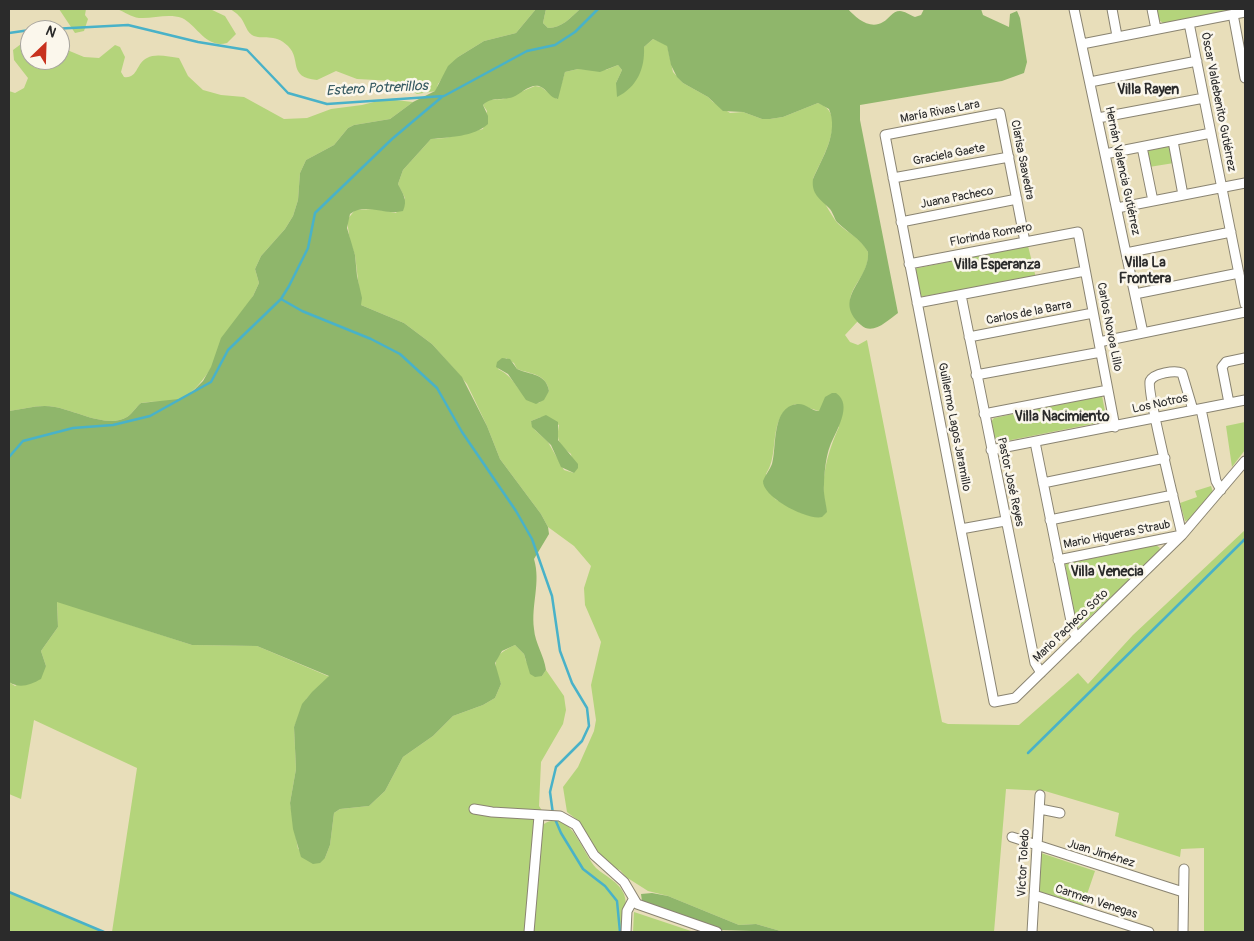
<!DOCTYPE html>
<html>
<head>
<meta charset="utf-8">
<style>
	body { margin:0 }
	#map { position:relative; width:1254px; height:941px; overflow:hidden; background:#e8deba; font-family:Pangolin,sans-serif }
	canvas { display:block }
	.frame { position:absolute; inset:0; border:10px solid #2b2b2b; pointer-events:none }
	.north { position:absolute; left:20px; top:20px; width:50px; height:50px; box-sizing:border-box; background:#fbf7ec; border:1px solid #a8a59f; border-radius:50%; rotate:24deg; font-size:14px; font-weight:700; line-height:20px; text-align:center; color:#2b2b2b }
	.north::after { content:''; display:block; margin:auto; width:18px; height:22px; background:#c8321e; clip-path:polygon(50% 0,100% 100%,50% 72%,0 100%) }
</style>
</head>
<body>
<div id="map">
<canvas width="1254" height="941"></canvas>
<div class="frame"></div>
<div class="north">N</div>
</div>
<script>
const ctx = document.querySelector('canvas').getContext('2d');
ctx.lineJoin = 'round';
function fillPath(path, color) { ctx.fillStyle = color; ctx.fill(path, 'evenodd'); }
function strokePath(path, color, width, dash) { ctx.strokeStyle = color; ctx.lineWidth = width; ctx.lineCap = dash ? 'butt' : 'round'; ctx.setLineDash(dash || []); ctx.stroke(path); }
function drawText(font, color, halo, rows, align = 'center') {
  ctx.font = font + ' Pangolin,sans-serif'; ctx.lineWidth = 5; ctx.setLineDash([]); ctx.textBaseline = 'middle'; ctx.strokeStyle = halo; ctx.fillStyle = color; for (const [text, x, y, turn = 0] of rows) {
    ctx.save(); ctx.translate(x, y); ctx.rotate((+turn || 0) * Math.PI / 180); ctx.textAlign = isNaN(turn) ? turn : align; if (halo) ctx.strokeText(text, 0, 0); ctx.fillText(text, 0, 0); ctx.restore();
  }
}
fillPath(new Path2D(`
	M59,9H86L85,15L88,19L84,31L75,33Z
	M117,9H210L225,16L236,34L227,43C206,49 197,25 182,18C168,13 153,19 139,18C131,17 125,12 117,9Z
	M230,9H536L516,33L484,41L458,57L438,84L436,91L417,94L394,81L357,79L336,71L317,80C287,77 302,60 288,46C274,32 262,41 252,35C245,30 245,21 239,16C237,13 233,11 230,9Z
	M546,9H580C570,18 562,28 548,28L543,23Z
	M1156,9H1243L1164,24L1158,19Z
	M653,39L667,45L673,72L683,83L708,97L713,102L730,113L743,112L762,119H770L783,117L818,103C850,114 821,160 813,179C819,194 826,206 835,220C844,232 860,236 868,252C870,282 835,291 858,321L845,335L850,342L858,345L867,340L942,722L948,724L1019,725L1078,673L1088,684L1133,635L1245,530V932H1204V848L1181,849L1180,857L1115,836L1119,813L1045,791L1006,789L994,932H784L756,924L739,925L668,896L648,891L626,877L620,870L613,868L595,848L580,822L567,812L563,787L578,767L594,731L596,720L591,685L601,642L585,605L584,588L591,566L574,546L548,527L541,514L500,459L487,426L467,384L457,372L432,344L404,323L361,305L355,255L350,242L347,220L355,210L375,209L396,213L405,198L398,184L403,170L431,139L445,138L483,129L487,111L483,105L488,100L504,99L535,86L541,87L557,99L565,72L578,69L606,70L618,65L622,70L616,83L644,54V47ZM506,358L514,363L517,369C530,374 546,373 549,391L539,403C515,396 519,379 498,369ZM796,404L819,411L839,427C828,451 819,481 826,507L801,513L775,499L766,474C781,453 766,415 796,404ZM541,417L559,425C556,440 559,445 571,454L574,473L564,470L548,442L535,430L531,421Z
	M30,43V60H60V47L84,57L99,58L115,45L120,47L125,57L121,72L124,77C138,79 136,63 147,58C156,53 169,57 179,58L188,76L203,90L221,95L244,97L284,119L307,118L331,109L362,105L386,99L413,102L390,119L354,125L348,128L334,145L306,160L300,173L298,200L293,216L285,229L261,256L255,269L259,283L253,296C240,321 206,387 183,398C170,404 155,400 141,403C136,407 133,413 127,417C108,429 74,410 55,407C39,404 25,409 9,411V91L15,93L24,88L28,78L14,60L13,50L21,44Z
	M1171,145L1174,163L1149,167L1146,149Z
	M1028,246L1036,278L919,297L913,269Z
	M1102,396L1107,421L1001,442L994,439L991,422L994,418Z
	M1245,422V450L1232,467L1226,426Z
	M1211,486L1213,492L1189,520L1185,521L1180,503L1197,497L1195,491Z
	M1156,545L1160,548L1158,553L1077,629L1065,564Z
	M57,601L192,645L257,646L330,677L307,698L294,727L296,769L290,803L298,849L325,858L330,845L334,813L340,809L369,806L385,791L403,757L433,736L453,716L483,705L495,698L501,684C492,662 493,655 515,645L524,654L526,661L542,676L546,670L564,696L566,710L563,724L541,762L539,806L543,812L544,824C571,808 582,853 596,868C605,876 619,882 624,894C628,904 624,922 623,932H112L137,768L34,720L21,799L9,794V682L15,686L46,666L41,651L58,627Z
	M1038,852L1095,871L1083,906L1037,892Z
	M9,892L104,932H9Z
	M634,912L694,932H633Z`), '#b4d47b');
fillPath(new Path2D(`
	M536,9H546L543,23L548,28C562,28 570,18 580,9H848C856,18 870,30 883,22C889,19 892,11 900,11C904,11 910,15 915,17L921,15L924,9H981L983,15L1009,27L1010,14L1017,11L1020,18L1027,62L1024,73L1002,81L860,105V120L898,313C888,320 873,336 861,325C831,298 870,281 868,252C860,238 848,233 837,222C834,218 833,212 829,208C820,199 811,194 813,179C822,158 839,133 829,109L818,103L783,117L770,119H762L743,112L723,111L708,97L683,83L677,77L671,65L667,46L653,39L644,47C645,69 637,87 617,97L616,83L622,70L618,65L600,72L578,69L565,72L558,99C549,98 548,89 539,86C529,84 521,94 513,97C502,101 492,96 483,105L488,116V124C474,137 449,137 431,139L403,170L398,184C403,194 408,200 403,211C385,216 366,202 350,214L347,228L355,255L357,276L362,298L361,305L404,323L432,344L462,377L487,426L500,459L541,514L548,527L549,534L534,559C541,583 531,604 534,629C535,643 544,655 546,670L542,676L535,677L530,674L524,654L515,645L502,651L495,663L501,684L495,698L483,705L453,716L433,736L403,757L385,791L369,806L340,809L334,813L330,845L325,858L320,863L313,864L301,857L293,829L290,803L296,769L294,727L302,704L312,692L329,676L257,646L192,645L57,602L58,627L41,651L46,666L41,679C30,685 20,689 9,682V411C25,409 39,404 55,407C74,410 108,429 127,417C133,413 136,407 141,403L179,399L192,392L203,381L211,367L221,338L253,296L259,283L255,269L261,256L285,229L293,216L298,200L300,173L306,160L334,145L348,128L354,125L390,119L413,102L435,91L448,66L458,57L484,41L516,33Z
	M502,358L510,359L517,369C530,375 546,373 549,391L544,400L536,404L526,400L508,374L496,367L497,362Z
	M832,393H836C854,405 835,432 830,446C826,456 824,474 824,484C823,494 826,502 827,512L822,517C808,521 762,497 763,481C765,475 770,470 772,464C777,447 771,407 797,404C806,403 811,411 819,411L825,397Z
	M546,415L558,422V440L578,464V468L574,473L561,467L551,445L532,427L531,421Z
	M652,893L668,896L739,925L756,924L784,932L719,930L642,901L641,894Z`), '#8fb66b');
strokePath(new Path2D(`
	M33,30L128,25L198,42L247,50L288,93L327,104L444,96L527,51L555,45L575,32L598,9
	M9,33L30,30
	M281,299L302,311L371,339L400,354L437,388L462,432L516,511L532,539L552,596L560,651L572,683L587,708L589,726L582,741L556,767L550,792L553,814
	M9,457L23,441L73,428L113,425L150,416L211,382L228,350L281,299L289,286L308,248L315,213L392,139L443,96
	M1028,753L1245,539
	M555,819L561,833L583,869L605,886L617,901L620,932
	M9,892L104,932`), '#49b2c8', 2.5);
const minor = new Path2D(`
	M1074,9L1143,333
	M1112,9L1117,36
	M1152,9L1156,29
	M1233,14L1245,78
	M1189,23L1245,304
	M1082,44L1245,12
	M1090,82L1197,61
	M1098,118L1204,98
	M1173,141L1183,195
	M1142,147L1153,201
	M1105,154L1211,133
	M893,178L1009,157
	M1117,208L1245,183
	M901,222L1017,199
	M1025,242L1000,113L885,135L994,702L1015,698L1182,535L1245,461
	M1126,253L1231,232
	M909,264L1078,232L1115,427
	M1135,294L1239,273
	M961,295L1035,663L1041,673
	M917,303L1085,271
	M969,337L1093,313
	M1099,342L1245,312
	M976,375L1101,352
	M1229,403L1222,367L1226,362L1245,358
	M1201,409L1216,481L1221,490
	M984,414L1108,390
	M1035,442L1073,631L1077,638
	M991,450L1245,400
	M1043,483L1165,458
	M1050,520L1173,495
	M961,529L1005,521
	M1058,560L1182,535C1178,516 1146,389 1150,381C1154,373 1175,370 1182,373L1193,410
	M474,809L492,812L560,816L576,825L594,855L624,882L637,904L717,932
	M1040,809L1060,813
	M1012,837L1183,892
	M1034,895L1149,932
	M529,932L539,816
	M626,932L627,911L633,900
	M1032,932L1040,795
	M1183,932L1184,869`);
strokePath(minor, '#8a8472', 11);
strokePath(minor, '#fff', 9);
drawText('12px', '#2b2b2b', '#fbf7ec', [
	["Òscar Valdebenito Gutiérrez",1218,102,79],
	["María Rivas Lara",940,112,-11],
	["Graciela Gaete",949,155,-11],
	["Clarisa Saavedra",1022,160,79],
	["Hernán Valencia Gutiérrez",1122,171,78],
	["Juana Pacheco",957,198,-11],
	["Florinda Romero",991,235,-11],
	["Carlos de la Barra",1029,313,-11],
	["Carlos Novoa Lillo",1109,327,79],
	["Los Notros",1160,404,-12],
	["Guillermo Lagos Jaramillo",954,427,79],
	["Pastor José Reyes",1010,482,78],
	["Mario Higueras Straub",1117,535,-11],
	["Mario Pacheco Soto",1071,626,-44],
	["Juan Jiménez",1101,854,17],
	["Víctor Toledo",1024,863,-87],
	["Carmen Venegas",1096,902,18]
]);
drawText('italic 14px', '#365a62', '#fbf7ec', [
	["Estero Potrerillos",377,89,-3]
]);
drawText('bold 14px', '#2b2b2b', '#fbf7ec', [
	["Villa Rayen",1148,90],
	["Villa La",1145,263],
	["Frontera",1145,279],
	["Villa Esperanza",997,265],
	["Villa Nacimiento",1062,417],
	["Villa Venecia",1107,572]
]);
</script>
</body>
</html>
